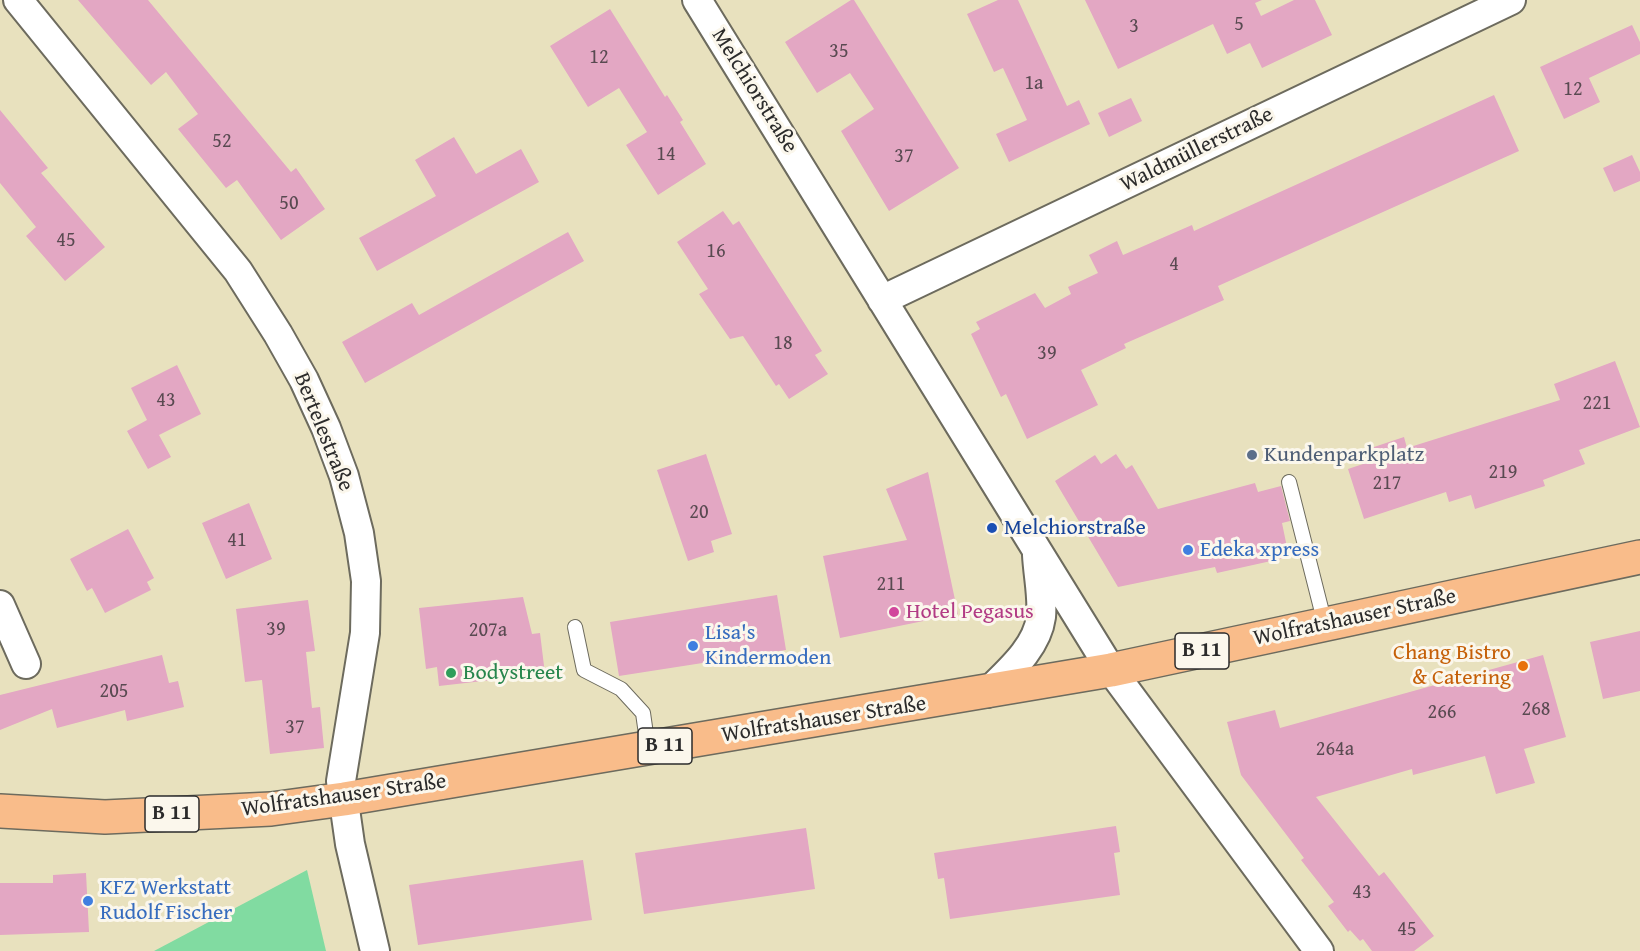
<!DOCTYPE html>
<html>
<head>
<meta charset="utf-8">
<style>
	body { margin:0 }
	canvas { display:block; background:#e8e1be }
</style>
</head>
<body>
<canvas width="1640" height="951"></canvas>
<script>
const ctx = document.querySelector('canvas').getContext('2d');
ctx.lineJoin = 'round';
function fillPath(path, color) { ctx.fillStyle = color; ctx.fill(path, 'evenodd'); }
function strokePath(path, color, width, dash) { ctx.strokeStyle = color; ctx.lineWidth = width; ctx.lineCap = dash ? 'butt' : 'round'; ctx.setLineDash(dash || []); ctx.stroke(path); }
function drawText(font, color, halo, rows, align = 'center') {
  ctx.font = font + ' "Gentium Book Plus",serif'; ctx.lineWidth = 6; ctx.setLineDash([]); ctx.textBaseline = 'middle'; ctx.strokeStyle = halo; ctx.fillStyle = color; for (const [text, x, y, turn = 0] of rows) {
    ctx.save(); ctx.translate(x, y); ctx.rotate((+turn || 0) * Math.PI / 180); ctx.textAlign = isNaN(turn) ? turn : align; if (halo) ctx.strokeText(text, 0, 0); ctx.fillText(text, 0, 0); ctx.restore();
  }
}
fillPath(new Path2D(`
	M307,870L326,951H154Z`), '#81dba1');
fillPath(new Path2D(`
	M78,0H148L291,172L296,168L325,209L281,240L237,180L226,188L178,129L198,114L166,72L151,85Z
	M851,0H854L959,168L889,211L841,131L874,109L850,73L817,93L785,42Z
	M998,0H1018L1067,106L1079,100L1090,124L1009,162L996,134L1027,120L1003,68L994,72L967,14Z
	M1085,0H1262L1255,3L1261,16L1294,0H1315L1332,35L1262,68L1250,43L1227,54L1213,24L1118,69Z
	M610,9L665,97L667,95L683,120L680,122L706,164L658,195L626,145L647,132L619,88L588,107L550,46Z
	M1632,25L1640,42V54L1589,78L1600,102L1564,119L1540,67Z
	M1494,95L1519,151L1218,286L1224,300L1124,344L1126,348L1081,370L1098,405L1027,439L1006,394L1001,397L971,334L980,329L976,322L1035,293L1045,308L1071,294L1068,287L1098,273L1089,255L1117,241L1123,255L1192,225L1194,231Z
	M1131,98L1142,121L1109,137L1098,113Z
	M0,110L48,168L41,173L105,247L65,281L26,236L36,227L0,183Z
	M454,137L476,174L521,149L539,182L377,271L359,238L436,196L415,160Z
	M1632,155L1640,172V181L1614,192L1603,168Z
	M723,211L733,225L739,221L822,351L815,355L828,374L789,399L779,384L776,386L743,336L730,339L699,294L708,289L677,242Z
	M568,232L584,261L365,383L342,342L412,303L419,315Z
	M1615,361L1640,427L1579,450L1585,464L1543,480L1545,486L1475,509L1471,495L1449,502L1446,492L1364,519L1348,469L1369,462L1365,450L1404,437L1407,448L1560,400L1554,384Z
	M177,365L201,414L159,435L171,457L148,469L127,431L147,420L131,388Z
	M706,454L732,534L711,541L714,552L688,561L657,470Z
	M1116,454L1126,469L1132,465L1158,509L1255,483L1258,492L1281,486L1290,521L1282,523L1289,557L1217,573L1215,567L1118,587L1055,481L1095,455L1101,464Z
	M928,472L958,614L840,638L823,556L907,540L886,489Z
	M249,503L272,559L226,579L202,523Z
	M128,529L154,578L147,582L151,590L105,613L92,588L87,591L70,559Z
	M777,595L786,650L619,676L610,622Z
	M523,597L532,634L540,633L545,674L439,686L437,667L426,669L419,608Z
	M308,600L315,651L306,652L312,708L320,707L324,748L270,754L262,680L245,682L236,609Z
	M1640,631V691L1603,699L1590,642Z
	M162,655L169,683L178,681L184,707L127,721L125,710L57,728L52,709L0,730V695Z
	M1543,655L1566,737L1524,749L1535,783L1496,794L1485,756L1413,775L1412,769L1316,797L1379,876L1384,872L1434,936L1414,951H1372L1363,939L1360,941L1350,930L1348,932L1328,906L1334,902L1301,860L1304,858L1241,775L1227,722L1275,710L1280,728Z
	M1116,826L1120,852L1114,853L1120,895L950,919L944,878L938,879L934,853Z
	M806,828L815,889L644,914L635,853Z
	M583,860L592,920L418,945L409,885Z
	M86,873L89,932L0,935V883H53V875Z`), '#e3a7c3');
const service = new Path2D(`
	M1289,482L1325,624
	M575,627L584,670L621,689L643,713L648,748`);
const minor = new Path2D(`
	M18,0L238,271L278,334L304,380L326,428L344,476L359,533L366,581L365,633L341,781L350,844L375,951
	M697,0L1111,670L1319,951
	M882,300L1511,0
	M0,605L26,664
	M987,693C1008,672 1037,648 1041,617C1043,597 1038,575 1037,555`);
const primary = new Path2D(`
	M0,811L105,817L271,809L344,799L1111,670L1640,557`);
strokePath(service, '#6d6b5e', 16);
strokePath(minor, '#6d6b5e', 32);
strokePath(primary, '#6d6b5e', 36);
strokePath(service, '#fff', 14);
strokePath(minor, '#fff', 28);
strokePath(primary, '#f9bc8a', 33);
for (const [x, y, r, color] of [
	[1252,455,6,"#5c6f8a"],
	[992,528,6,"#1a4fb4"],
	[1188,550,6,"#3f7fe0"],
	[894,612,6,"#d1479c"],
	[693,646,6,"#3f7fe0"],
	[1523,666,6,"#e8710a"],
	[451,673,6,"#2e9e5b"],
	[88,901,6,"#3f7fe0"]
]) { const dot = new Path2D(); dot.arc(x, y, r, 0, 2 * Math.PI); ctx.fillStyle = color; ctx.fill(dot); strokePath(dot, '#fbf7ec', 2); }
drawText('20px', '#594a51', null, [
	["5",1239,25],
	["3",1134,27],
	["35",839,52],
	["12",599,58],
	["1a",1034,84],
	["12",1573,90],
	["52",222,142],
	["14",666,155],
	["37",904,157],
	["50",289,204],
	["45",66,241],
	["16",716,252],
	["4",1174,265],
	["18",783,344],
	["39",1047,354],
	["43",166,401],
	["221",1597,404],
	["219",1503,473],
	["217",1387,484],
	["20",699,513],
	["41",237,541],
	["211",891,585],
	["39",276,630],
	["207a",488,631],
	["205",114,692],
	["268",1536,710],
	["266",1442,713],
	["37",295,728],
	["264a",1335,750],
	["43",1362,893],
	["45",1407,930]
]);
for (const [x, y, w] of [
	[1202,651,54],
	[665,746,54],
	[172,814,54]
]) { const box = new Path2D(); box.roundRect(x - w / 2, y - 18, w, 36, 4.5); ctx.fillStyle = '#fbf7ec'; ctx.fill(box); strokePath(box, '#2b2b2b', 1.5); }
drawText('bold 21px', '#2b2b2b', null, [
	["B 11",1202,651],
	["B 11",665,746],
	["B 11",172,814]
]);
drawText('22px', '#2b2b2b', '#fbf7ec', [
	["Melchiorstraße",754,91,58],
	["Waldmüllerstraße",1197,150,-26],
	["Bertelestraße",323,432,68],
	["Wolfratshauser Straße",1355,618,-12],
	["Wolfratshauser Straße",824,720,-9],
	["Wolfratshauser Straße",344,796,-8]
]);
drawText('22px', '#4e5e75', '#fbf7ec', [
	["Kundenparkplatz",1264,455]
], 'left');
drawText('22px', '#164399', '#fbf7ec', [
	["Melchiorstraße",1004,528]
], 'left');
drawText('22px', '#366cbe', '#fbf7ec', [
	["Edeka xpress",1200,550],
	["Lisa's",705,633],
	["Kindermoden",705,658],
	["KFZ Werkstatt",100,888],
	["Rudolf Fischer",100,913]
], 'left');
drawText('22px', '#b23c85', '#fbf7ec', [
	["Hotel Pegasus",906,612]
], 'left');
drawText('22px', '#c56008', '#fbf7ec', [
	["Chang Bistro",1511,653],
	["& Catering",1511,678]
], 'right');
drawText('22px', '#27864d', '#fbf7ec', [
	["Bodystreet",463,673]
], 'left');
</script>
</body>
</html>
